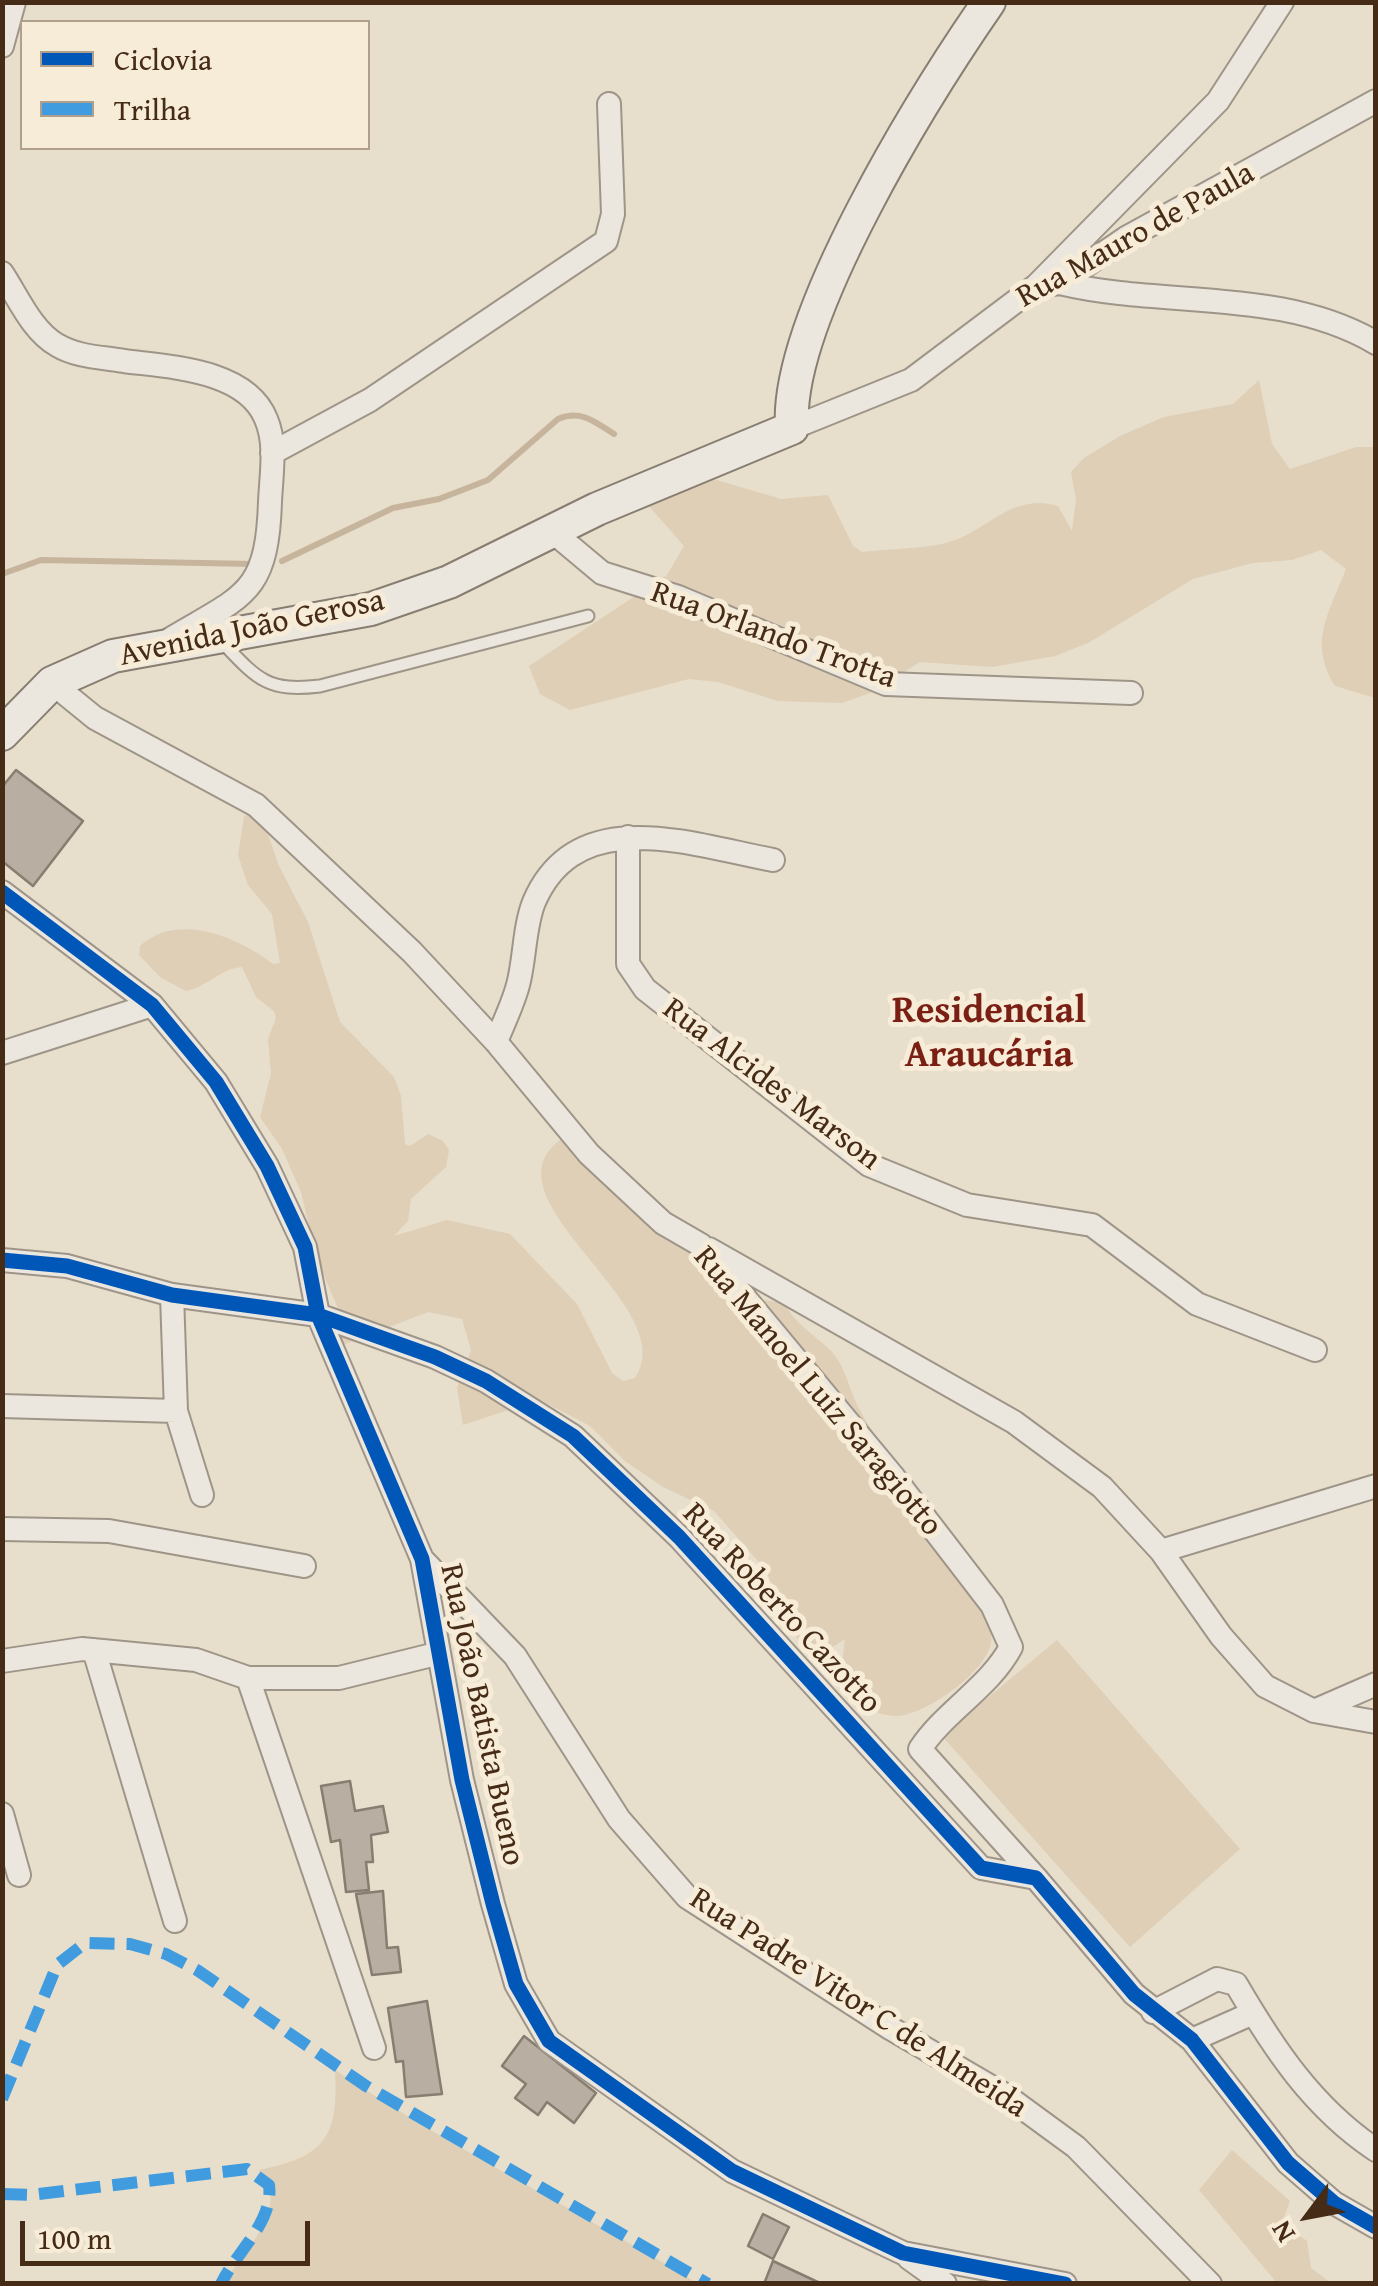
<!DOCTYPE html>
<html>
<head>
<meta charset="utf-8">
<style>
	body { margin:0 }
	#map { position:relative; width:1378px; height:2286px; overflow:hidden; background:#e8decc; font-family:"Gentium Book Plus",serif }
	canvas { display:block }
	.frame { position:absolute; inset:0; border:5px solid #462b17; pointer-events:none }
	.legend { position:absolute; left:20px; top:20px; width:350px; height:130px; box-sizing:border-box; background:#f7ecd7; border:2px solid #b09f8a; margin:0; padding:12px 18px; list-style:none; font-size:30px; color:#462b17 }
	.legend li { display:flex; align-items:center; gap:20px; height:50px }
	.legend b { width:50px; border:2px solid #b09f8a }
	.north { position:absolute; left:1258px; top:2166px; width:100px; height:100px; -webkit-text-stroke:8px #f7ecd7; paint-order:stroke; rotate:238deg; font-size:28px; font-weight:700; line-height:40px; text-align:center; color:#462b17 }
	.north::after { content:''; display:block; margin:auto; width:35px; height:45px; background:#462b17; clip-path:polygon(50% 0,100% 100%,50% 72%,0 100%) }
	.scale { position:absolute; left:20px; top:2221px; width:290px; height:45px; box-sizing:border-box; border:5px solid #462b17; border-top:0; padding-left:12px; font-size:30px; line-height:35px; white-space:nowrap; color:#462b17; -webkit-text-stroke:8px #f7ecd7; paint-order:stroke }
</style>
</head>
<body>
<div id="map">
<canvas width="1378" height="2286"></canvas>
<div class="frame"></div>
<ul class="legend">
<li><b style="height:12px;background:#0057b8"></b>Ciclovia</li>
<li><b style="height:12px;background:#409cdf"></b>Trilha</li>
</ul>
<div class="north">N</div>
<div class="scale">100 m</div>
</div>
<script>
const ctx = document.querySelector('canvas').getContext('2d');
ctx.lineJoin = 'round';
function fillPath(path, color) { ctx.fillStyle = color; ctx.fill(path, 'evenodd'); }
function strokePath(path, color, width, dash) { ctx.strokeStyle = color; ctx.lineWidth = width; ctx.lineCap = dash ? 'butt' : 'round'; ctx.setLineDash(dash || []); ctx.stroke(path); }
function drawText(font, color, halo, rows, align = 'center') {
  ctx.font = font + ' "Gentium Book Plus",serif'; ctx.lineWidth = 10; ctx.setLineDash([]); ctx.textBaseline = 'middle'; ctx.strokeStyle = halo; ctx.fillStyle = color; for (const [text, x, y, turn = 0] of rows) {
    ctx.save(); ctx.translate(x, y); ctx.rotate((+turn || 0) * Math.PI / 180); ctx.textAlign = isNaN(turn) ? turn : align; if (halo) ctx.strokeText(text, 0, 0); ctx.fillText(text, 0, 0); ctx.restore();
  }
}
fillPath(new Path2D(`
	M1259,380L1272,444L1290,469L1356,447H1375V698L1335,686C1308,642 1329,613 1346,569L1321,550L1292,560L1253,563L1193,579L1088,643L1055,656L992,667L920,662L870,693L842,703L778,701L718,682L689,679L570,710L540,694L529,666L667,575L684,546L649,506L647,496L655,489L713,479L781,499L828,495L853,546L862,552C888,549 916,549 942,544C985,535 1010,491 1058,506L1072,531L1076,500L1071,472L1084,458L1120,436L1164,417L1233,404Z
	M249,813L264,823L279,866L308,922L340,1022L394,1077L401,1096L405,1144L410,1146L428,1134L443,1141L449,1150L446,1167L411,1199L408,1221L394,1236L447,1220L510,1234L577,1304L612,1373L623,1381L635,1378C686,1307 475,1197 563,1138L757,1299L784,1303C797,1326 813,1333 831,1351C846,1366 850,1394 861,1412C901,1484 976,1552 991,1635C997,1666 924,1717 895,1716C869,1715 854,1697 840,1679L845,1639L824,1653L801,1645L765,1569L714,1511L663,1487L625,1461L590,1426L542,1401L524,1399L511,1409L463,1425L457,1388L471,1350L462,1319L428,1312L340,1346L342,1318L317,1259L301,1192L282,1149L260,1117L271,1074L268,1039L276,1018L274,1011L256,997L242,967C221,968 207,987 186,991L160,977L139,955L140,946C178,911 239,938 273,964L280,963L272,914L248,885L238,855L244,817Z
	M1057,1640L1240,1849L1130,1947L942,1736Z
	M335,2070C452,2148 577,2210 697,2283H225C244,2248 293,2208 259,2170C324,2157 339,2138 335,2070Z
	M1232,2150L1290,2201L1282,2223L1307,2241L1311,2268L1331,2283H1277L1199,2190Z`), '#decfb6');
strokePath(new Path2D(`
	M282,561L393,508L439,499L488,480L558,419C581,409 595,422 614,434
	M2,574L41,560L255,564`), '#c6b59c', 6);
const building = new Path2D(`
	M16,770L83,821L33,886L2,861V787Z
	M350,1781L355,1811L383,1806L388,1832L371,1835L373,1862H366L369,1890L346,1892L340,1840L331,1842L321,1786Z
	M383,1891L387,1948L398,1947L401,1972L372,1975L356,1894Z
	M427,2001L442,2094L406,2097L403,2061L396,2062L388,2008Z
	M524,2036L596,2093L574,2123L547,2102L538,2115L515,2098L526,2084L502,2066Z
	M763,2214L789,2227L773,2259L748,2246Z
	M773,2261L822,2284H764Z`);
fillPath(building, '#b8afa2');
strokePath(building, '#877d71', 2.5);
const service = new Path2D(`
	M223,643C258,680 268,692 320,686L588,616`);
const minor = new Path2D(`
	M2,46L14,2
	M2,273C18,297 32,331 57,345C77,357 101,357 124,361C168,367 246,369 266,419C277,444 271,476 270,502C267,594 244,595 172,638
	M1060,283C1164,308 1281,287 1376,343
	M1036,286L1218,101L1282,2
	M792,428L911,380L1036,286L1060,283L1126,238L1376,101
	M272,453L370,400L606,241L613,214L609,104
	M553,532L602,573L678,597L886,684L1131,693
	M52,683L95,718L256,805L412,952L496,1042L589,1154L663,1223L701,1245L892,1475L992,1605L1011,1647C989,1688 946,1710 920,1749L1036,1878
	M628,837V964L645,989L869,1165L967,1205L1092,1225L1197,1304L1315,1350
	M2,892L152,1005L216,1082L267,1166L305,1247L318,1315L422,1559L462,1780L493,1904L516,1984L549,2041L732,2171L903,2253L1065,2284
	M496,1042C503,1024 513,1004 518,985C525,959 524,927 534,902C577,802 692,845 773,860
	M2,1053L152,1005
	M709,1249L1014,1422L1102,1487L1161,1551L1221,1636L1265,1686L1314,1711L1376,1722
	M2,1260L67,1266L172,1295L318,1315L435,1357L486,1381L573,1436L679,1537L981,1868L1036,1878L1134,1994L1192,2040L1288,2163L1334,2203L1376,2227
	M172,1295L176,1411L202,1495
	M2,1406L176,1411
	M2,1529L109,1531L304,1566
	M1161,1551L1376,1486
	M422,1559L515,1656L619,1819L687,1897L890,2028L1005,2095L1076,2147L1210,2284
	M94,1650L175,1921
	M2,1661L82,1649L196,1660L248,1678H339L436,1654
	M248,1678L374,2048
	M1314,1711L1376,1684
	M2,1814L19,1875
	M1153,2012L1217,1979L1236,1984C1274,2049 1313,2108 1376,2150
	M1192,2040L1253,2013
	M909,2258L945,2284`);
const secondary = new Path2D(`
	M2,734L52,683L113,656L371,609L449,582L597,509L792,428C784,319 926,93 989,2`);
strokePath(service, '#9e9588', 15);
strokePath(minor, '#9e9588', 26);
strokePath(secondary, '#877d71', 36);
strokePath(service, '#ece7de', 11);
strokePath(minor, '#ece7de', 22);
strokePath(secondary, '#ece7de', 32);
strokePath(new Path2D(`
	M2,2099L57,1965L85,1943L130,1944L166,1954L197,1970L366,2086L708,2284
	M2,2194L31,2195L247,2169L269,2185C274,2222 236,2252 221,2284`), '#409cdf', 12, [25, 12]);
strokePath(new Path2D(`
	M2,892L152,1005L216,1082L267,1166L305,1247L318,1315L422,1559L462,1780L493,1904L516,1984L549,2041L732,2171L903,2253L1065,2284
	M2,1260L67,1266L172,1295L318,1315L435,1357L486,1381L573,1436L679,1537L981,1868L1036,1878L1134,1994L1192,2040L1288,2163L1334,2203L1376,2227`), '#0057b8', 15);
drawText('32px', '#462b17', '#f7ecd7', [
	["Rua Mauro de Paula",1136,236,-29],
	["Avenida João Gerosa",252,629,-12],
	["Rua Orlando Trotta",773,636,20],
	["Rua Alcides Marson",771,1085,37],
	["Rua Manoel Luiz Saragiotto",817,1392,50],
	["Rua Roberto Cazotto",781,1609,47],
	["Rua João Batista Bueno",481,1715,78],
	["Rua Padre Vitor C de Almeida",858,2004,33]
]);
drawText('bold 38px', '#7a1f14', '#f7ecd7', [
	["Residencial",989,1012],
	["Araucária",989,1056]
]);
</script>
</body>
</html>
